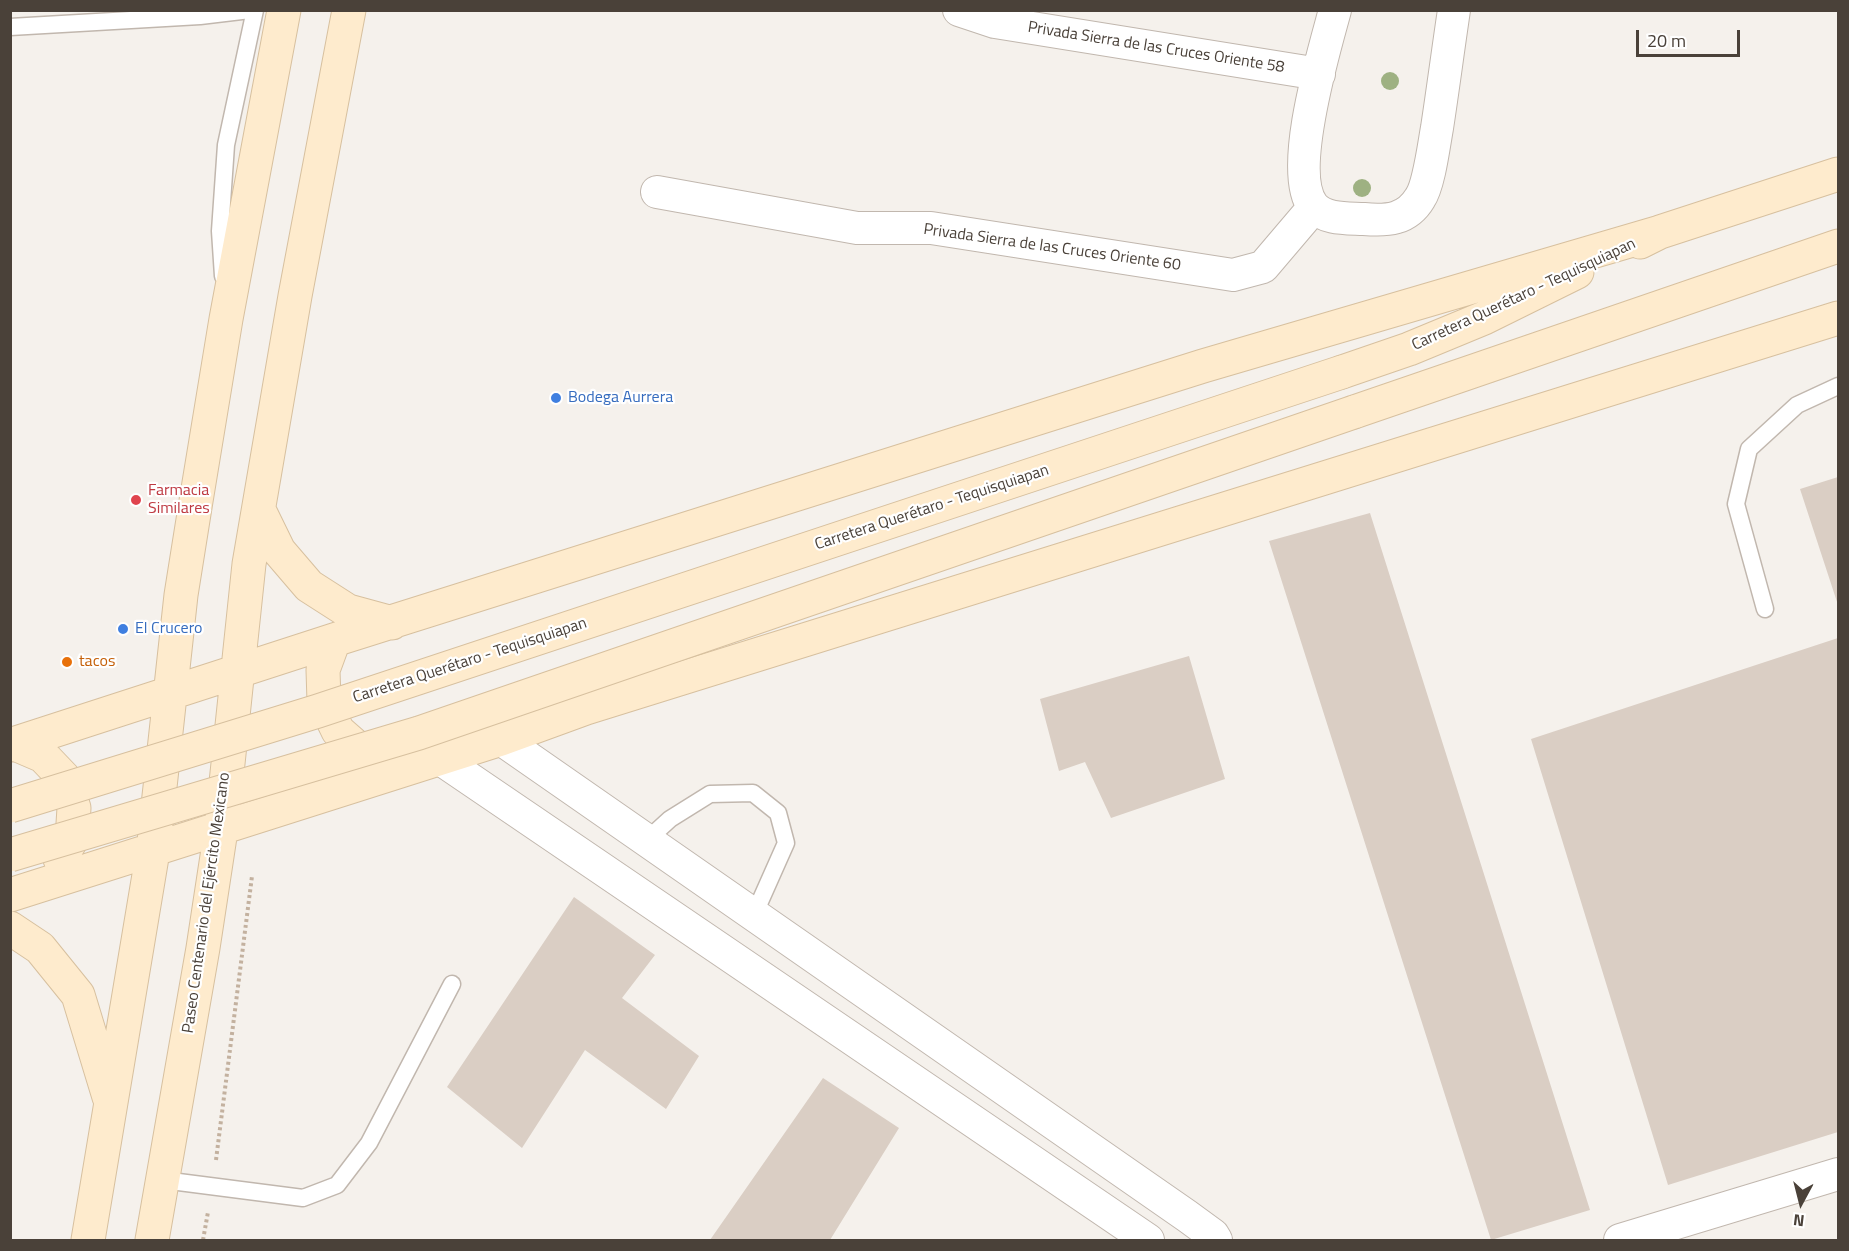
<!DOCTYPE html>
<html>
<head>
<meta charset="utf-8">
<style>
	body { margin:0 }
	#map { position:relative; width:1849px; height:1251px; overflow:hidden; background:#f5f1ec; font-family:"Titillium Web",sans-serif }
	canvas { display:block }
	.frame { position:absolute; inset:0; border:12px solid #4a4139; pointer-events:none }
	.north { position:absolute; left:1771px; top:1173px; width:60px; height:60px; -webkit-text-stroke:4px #fff; paint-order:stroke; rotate:187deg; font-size:16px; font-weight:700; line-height:24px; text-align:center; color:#4a4139 }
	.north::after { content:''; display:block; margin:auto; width:21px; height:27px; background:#4a4139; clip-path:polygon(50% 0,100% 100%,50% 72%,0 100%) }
	.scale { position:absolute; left:1636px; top:30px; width:104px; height:27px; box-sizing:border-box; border:3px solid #4a4139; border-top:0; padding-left:8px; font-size:18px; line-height:21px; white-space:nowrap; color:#4a4139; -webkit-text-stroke:4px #fff; paint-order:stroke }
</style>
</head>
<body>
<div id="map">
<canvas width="1849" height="1251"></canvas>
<div class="frame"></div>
<div class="north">N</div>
<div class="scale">20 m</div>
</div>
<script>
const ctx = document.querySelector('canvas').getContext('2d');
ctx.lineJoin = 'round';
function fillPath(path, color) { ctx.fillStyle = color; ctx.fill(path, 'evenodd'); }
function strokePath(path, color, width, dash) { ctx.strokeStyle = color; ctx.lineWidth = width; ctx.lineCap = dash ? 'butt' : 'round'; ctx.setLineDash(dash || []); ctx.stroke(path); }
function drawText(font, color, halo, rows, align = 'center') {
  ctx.font = font + ' "Titillium Web",sans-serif'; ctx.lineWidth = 4.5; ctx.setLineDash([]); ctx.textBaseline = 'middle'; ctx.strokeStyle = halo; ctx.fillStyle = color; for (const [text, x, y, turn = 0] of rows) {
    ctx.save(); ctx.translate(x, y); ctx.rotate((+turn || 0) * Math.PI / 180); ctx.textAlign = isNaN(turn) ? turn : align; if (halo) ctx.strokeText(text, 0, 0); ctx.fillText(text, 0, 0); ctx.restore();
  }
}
fillPath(new Path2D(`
	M1838,477V605L1800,489Z
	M1370,513L1590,1210L1491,1240L1269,541Z
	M1838,638V1132L1668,1185L1531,739Z
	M1189,656L1225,779L1111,818L1085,762L1059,771L1040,699Z
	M574,897L655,955L622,998L699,1056L666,1109L585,1050L522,1148L447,1087Z
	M823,1078L899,1128L830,1240H710Z`), '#dacec4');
const service = new Path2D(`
	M10,27L200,16L250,10
	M223,276L220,231L226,145L255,10
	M1765,609L1736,504L1749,449L1797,405L1838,386
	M647,840L670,819L710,794L753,793L778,813L786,843L754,915
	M163,1180L303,1198L337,1185L369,1143L452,984`);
const minor = new Path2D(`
	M959,10L995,22L1319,74
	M1335,10C1324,51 1287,172 1313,206C1325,220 1348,218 1364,219C1387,221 1407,220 1420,198C1429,185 1434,144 1437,128C1443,89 1448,50 1454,10
	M657,192L857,228H931L1233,275L1263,267L1314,207
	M501,739L1187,1216L1213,1235L1216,1240
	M439,758L1148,1240
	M1620,1240L1838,1174`);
const secondary = new Path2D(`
	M1640,242L1660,232L1838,174
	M1342,372L1409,349L1484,318L1577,272
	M1354,412L1838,246
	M259,510L279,551L309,586L348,611L392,623
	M334,640L323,670L324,702L338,731L362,752L383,758
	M15,744L43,756L64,778L74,808L72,839L60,859
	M10,745L334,640L1203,366L1660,232
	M10,895L501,739L586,708L1838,318
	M10,928L40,948L78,995L109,1097
	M88,1240L153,851L181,595L196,501L226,319L284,10
	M152,1240L203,948L221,830L249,564L295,296L349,10`);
strokePath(service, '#c1b7ae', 19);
strokePath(minor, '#c1b7ae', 34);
strokePath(secondary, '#d7c09f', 35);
strokePath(new Path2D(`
	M216,1160L252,876
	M203,1240L208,1212`), '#c3b19f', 4, [3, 3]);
strokePath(service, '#fff', 16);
strokePath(minor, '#fff', 32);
strokePath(secondary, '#feebcd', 33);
const secondaryBridge = new Path2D(`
	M10,806L318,711L1342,372
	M10,855L419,733L1354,412`);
strokePath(secondaryBridge, '#d7c09f', 35, []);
strokePath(secondaryBridge, '#feebcd', 33);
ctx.fillStyle = '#9eb182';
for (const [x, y] of [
	[1390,81],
	[1362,188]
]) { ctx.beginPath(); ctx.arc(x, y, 9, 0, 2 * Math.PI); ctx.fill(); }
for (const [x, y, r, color] of [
	[556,398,6,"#3f7fe0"],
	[136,500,6,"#e0444e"],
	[123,629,6,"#3f7fe0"],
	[67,662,6,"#e8710a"]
]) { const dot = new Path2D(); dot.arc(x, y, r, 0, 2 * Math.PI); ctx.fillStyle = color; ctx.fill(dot); strokePath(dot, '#fff', 2); }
drawText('16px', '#4a4139', '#fff', [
	["Privada Sierra de las Cruces Oriente 58",1156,48,9],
	["Privada Sierra de las Cruces Oriente 60",1052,248,8],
	["Carretera Querétaro - Tequisquiapan",1524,295,-25],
	["Carretera Querétaro - Tequisquiapan",932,508,-18],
	["Carretera Querétaro - Tequisquiapan",470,661,-18],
	["Paseo Centenario del Ejército Mexicano",207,903,-82]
]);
drawText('16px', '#366cbe', '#fff', [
	["Bodega Aurrera",568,398],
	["El Crucero",135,629]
], 'left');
drawText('16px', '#be3a42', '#fff', [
	["Farmacia",148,491],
	["Similares",148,509]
], 'left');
drawText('16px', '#c56008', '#fff', [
	["tacos",79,662]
], 'left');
</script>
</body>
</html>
